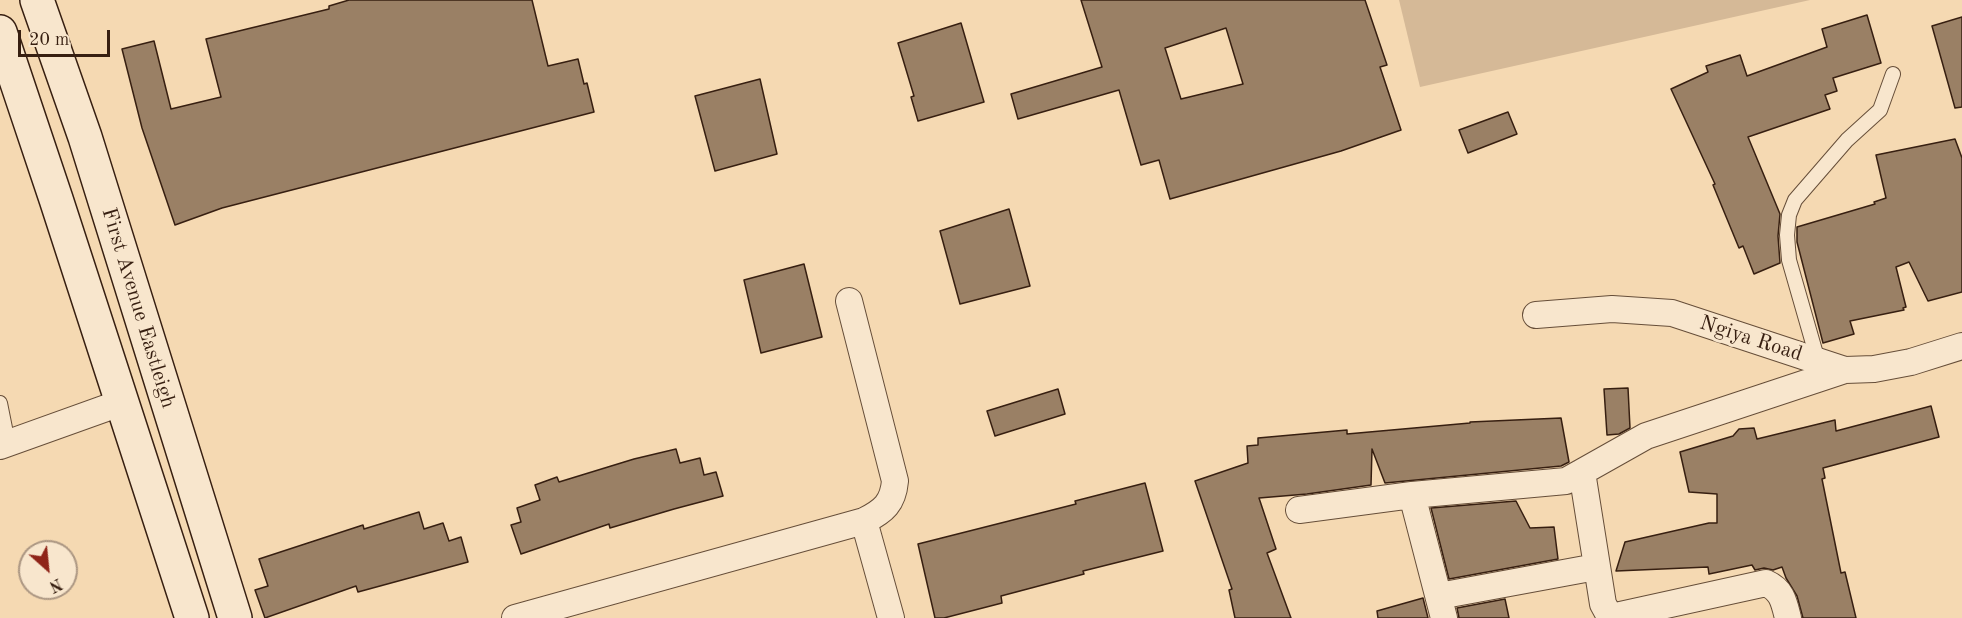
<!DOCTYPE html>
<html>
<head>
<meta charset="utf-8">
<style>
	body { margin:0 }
	#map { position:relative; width:1962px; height:618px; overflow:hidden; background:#f5d9b2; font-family:"Old Standard TT",serif }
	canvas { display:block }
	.north { position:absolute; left:18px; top:540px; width:60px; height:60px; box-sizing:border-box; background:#f8e6cd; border:2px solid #ab9682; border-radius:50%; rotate:153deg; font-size:16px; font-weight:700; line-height:24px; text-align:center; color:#371f11 }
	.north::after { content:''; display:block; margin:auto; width:21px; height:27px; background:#8f2418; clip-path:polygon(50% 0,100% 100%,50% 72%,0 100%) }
	.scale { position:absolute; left:18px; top:30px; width:92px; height:27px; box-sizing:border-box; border:3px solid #371f11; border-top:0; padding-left:8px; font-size:18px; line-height:21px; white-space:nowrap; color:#371f11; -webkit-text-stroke:4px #f8e6cd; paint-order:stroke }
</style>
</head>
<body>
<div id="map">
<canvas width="1962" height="618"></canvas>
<div class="north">N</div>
<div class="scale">20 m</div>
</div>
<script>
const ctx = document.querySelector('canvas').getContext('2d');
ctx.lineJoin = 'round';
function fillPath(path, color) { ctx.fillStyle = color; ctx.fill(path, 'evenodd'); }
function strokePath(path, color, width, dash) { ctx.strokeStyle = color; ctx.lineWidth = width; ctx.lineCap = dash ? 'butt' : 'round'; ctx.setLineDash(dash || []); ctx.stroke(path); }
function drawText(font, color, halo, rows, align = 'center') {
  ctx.font = font + ' "Old Standard TT",serif'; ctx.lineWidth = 6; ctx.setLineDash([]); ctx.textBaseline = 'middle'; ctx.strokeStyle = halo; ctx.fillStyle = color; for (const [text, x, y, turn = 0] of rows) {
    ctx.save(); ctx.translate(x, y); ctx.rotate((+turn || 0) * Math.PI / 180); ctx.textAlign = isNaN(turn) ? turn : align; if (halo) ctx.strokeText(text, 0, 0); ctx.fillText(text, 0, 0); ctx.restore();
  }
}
fillPath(new Path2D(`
	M1399,0H1810L1420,87Z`), '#d5b997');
const building = new Path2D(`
	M349,0H532L548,66L578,59L584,84L587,83L594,112L222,208L175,225L142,128L122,49L154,41L171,109L221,97L206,39L329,9V6Z
	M1081,0H1365L1387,65L1380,67L1401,130L1341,151L1170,199L1159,160L1141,165L1119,90L1018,119L1011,94L1102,67ZM1226,28L1243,84L1181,99L1165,48Z
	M1867,15L1881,63L1833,78L1837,91L1825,95L1830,109L1748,137L1780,214L1778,236L1780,263L1754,274L1743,246L1739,248L1713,185L1715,184L1671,89L1708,72L1706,66L1740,55L1747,76L1827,47L1822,29Z
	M1962,17V107L1955,108L1932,26Z
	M961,23L984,102L918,121L911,97L914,96L898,43Z
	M760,79L777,154L715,171L695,96Z
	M1508,112L1517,134L1468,153L1459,130Z
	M1955,139L1962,158V292L1928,301L1909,262L1896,267L1906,307L1903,308L1904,310L1850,321L1854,334L1823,343L1797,242V227L1875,204L1874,202L1886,198L1876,155Z
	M1009,209L1030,286L960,304L940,231Z
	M804,264L822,337L761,353L744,280Z
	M1628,388L1630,428L1619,434L1607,435L1604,389Z
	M1058,389L1065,414L995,436L987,411Z
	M1931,406L1939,437L1823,468L1825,478L1822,479L1841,573L1845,572L1856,618H1803L1797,596L1786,578L1782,567L1773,570L1764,568L1755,570L1752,565L1709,574L1708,567L1616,571L1625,542L1709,523H1717V494L1689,492L1680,452L1733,436L1739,429L1754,428L1757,439L1835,420L1836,431Z
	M1561,418L1569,462L1561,466L1385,483L1372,449L1371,485L1307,494L1259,498L1276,549L1267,553L1291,618H1235L1229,590L1232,589L1195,481L1248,463L1247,446L1258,445V438L1347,430V434L1470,423V422Z
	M676,449L680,463L700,458L704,475L716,472L723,496L674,509L610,528L609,524L521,554L511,525L521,522L517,508L540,500L535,485L557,477L559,482L634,459Z
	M1145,483L1163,551L1083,571L1084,574L1001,596L1002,603L944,618H935L918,544L1076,504L1075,501Z
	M1516,501L1530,528L1554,527L1558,559L1449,579L1431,508Z
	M419,512L424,529L443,523L449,541L461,537L468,562L358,592L356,586L265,618L255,590L268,586L259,559L363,525L364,529Z
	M1423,598L1428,618H1378L1377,611Z
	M1505,599L1509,618H1459L1457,608Z`);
fillPath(building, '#9a8065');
strokePath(building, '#371f11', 1.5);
const service = new Path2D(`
	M1818,361L1789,260L1787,235L1789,215L1795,200L1847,140L1880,110L1893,74
	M0,403L8,443`);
const minor = new Path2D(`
	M1536,315L1612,309L1672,313L1845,370L1874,369L1911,362L1962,346
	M0,446L123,402
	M1582,472L1603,604L1608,613L1616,616L1766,583C1782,590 1784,602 1788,618
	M1412,495L1444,618
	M1299,510L1412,495L1566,481L1646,436L1845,370
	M864,521L891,618
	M1439,596L1596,567
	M515,618L864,521C884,511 893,503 895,481L849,301`);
const secondary = new Path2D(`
	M37,0L85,137L235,618
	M0,32L56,199L192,618`);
strokePath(service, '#664e39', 16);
strokePath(minor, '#664e39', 28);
strokePath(secondary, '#371f11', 36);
strokePath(service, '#f8e6cd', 14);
strokePath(minor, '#f8e6cd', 26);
strokePath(secondary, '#f8e6cd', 33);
drawText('21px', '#371f11', '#f8e6cd', [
	["First Avenue Eastleigh",138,308,73],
	["Ngiya Road",1751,339,18]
]);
</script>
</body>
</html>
